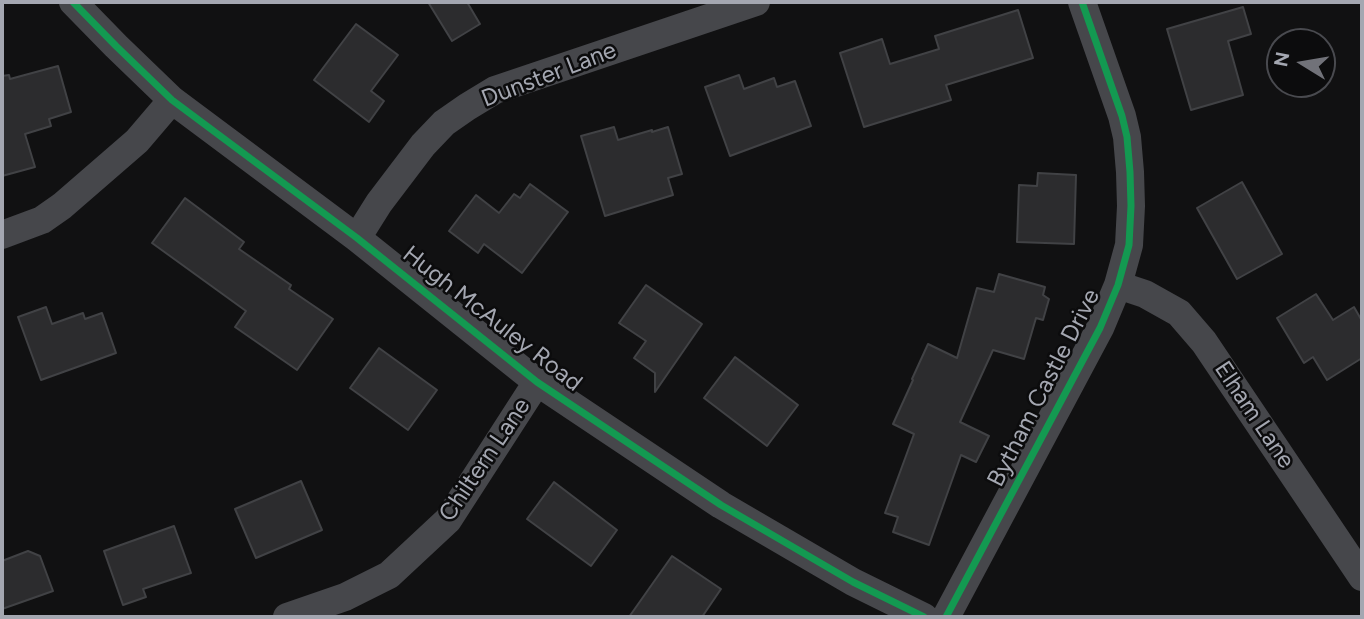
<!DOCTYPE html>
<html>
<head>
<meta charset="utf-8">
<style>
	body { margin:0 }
	#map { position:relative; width:1364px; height:619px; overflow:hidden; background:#111112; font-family:Figtree,sans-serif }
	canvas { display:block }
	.frame { position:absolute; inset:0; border:4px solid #a4a7b1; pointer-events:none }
	.north { position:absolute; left:1266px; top:28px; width:70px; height:70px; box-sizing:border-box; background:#0c0c0d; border:2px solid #494a4f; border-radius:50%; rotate:281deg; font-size:19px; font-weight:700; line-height:28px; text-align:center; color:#a4a7b1 }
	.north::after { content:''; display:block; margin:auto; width:24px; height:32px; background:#717279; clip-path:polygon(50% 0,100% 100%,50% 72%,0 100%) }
</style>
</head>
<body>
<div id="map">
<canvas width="1364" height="619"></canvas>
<div class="frame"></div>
<div class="north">N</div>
</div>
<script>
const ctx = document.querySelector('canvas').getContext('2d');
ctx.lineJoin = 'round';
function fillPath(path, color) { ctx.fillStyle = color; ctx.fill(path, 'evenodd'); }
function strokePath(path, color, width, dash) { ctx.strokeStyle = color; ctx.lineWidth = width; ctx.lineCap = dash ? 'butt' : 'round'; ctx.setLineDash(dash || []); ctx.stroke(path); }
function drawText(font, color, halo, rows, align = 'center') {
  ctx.font = font + ' Figtree,sans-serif'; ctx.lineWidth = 5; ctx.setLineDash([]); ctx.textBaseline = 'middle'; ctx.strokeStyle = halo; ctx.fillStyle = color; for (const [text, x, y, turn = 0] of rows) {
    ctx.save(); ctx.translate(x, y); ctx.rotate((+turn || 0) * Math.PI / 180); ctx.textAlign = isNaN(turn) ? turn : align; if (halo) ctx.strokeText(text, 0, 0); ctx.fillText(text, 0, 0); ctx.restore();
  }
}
const building = new Path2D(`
	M428,2H467L480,24L452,41Z
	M1243,7L1251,34L1228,41L1243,95L1191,110L1167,29Z
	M1018,10L1033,58L946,85L951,100L864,127L840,53L882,39L890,64L939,49L935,36Z
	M356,24L398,55L371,91L384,101L369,122L314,80Z
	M58,66L71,112L49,119L51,126L25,134L35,167L2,176V76L9,75L10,79Z
	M739,75L744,89L774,78L777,87L795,81L811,126L730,156L705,87Z
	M614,127L618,140L652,130V132L668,127L682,174L668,178L673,195L605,216L581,136Z
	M1038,173L1076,175L1074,244L1017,242L1019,185L1037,186Z
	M1242,182L1282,254L1237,279L1197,208Z
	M530,184L568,212L522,273L484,244L478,253L449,231L476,195L499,213L514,194L520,198Z
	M185,198L244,242L239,249L291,285L289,289L333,319L297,370L235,327L246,311L152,243Z
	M999,274L1045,287L1043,295L1049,299L1043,320L1036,318L1024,359L993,350L960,422L989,436L976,462L961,455L929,545L893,532L898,517L885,513L914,434L893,424L913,380L912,379L928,344L957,358L977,288L994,292Z
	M646,285L702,324L655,392V373L634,358L646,341L619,323Z
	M1316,294L1333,320L1354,307L1362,321V358L1327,380L1313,357L1304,363L1277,318Z
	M46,307L52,324L83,313L85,319L102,313L116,353L41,380L18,317Z
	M379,348L437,390L408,430L350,388Z
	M735,357L798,405L767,446L704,398Z
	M301,481L322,530L256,558L235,509Z
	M554,482L617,530L591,566L527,519Z
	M174,526L191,573L143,589L146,597L123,605L104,551Z
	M28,551L40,556L53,591L2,609V561Z
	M672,556L721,589L702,617H629Z`);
fillPath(building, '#2c2c2e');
strokePath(building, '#414245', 2);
strokePath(new Path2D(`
	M73,2L116,46L172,100L357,238L537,382L721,505L853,582L924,617
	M2,235L42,220L62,206L137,141L172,100
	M357,238L379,203L423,145L444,123L467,107L495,90L756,2
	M1118,285L1145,294L1179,313L1204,342L1362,577
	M287,617L345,597L389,575L448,520L537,382
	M946,617L1100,328L1118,285L1129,245L1131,206L1130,172L1127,137L1122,116L1082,2`), '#46474b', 28);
strokePath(new Path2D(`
	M73,2L116,46L172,100L357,238L537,382L721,505L853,582L924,617
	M946,617L1100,328L1118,285L1129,245L1131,206L1130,172L1127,137L1122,116L1082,2`), '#139951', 7);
drawText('24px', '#a4a7b1', '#0c0c0d', [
	["Dunster Lane",549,75,-21],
	["Hugh McAuley Road",492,319,38],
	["Bytham Castle Drive",1044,388,-63],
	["Elham Lane",1254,415,56],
	["Chiltern Lane",485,460,-56]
]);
</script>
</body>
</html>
